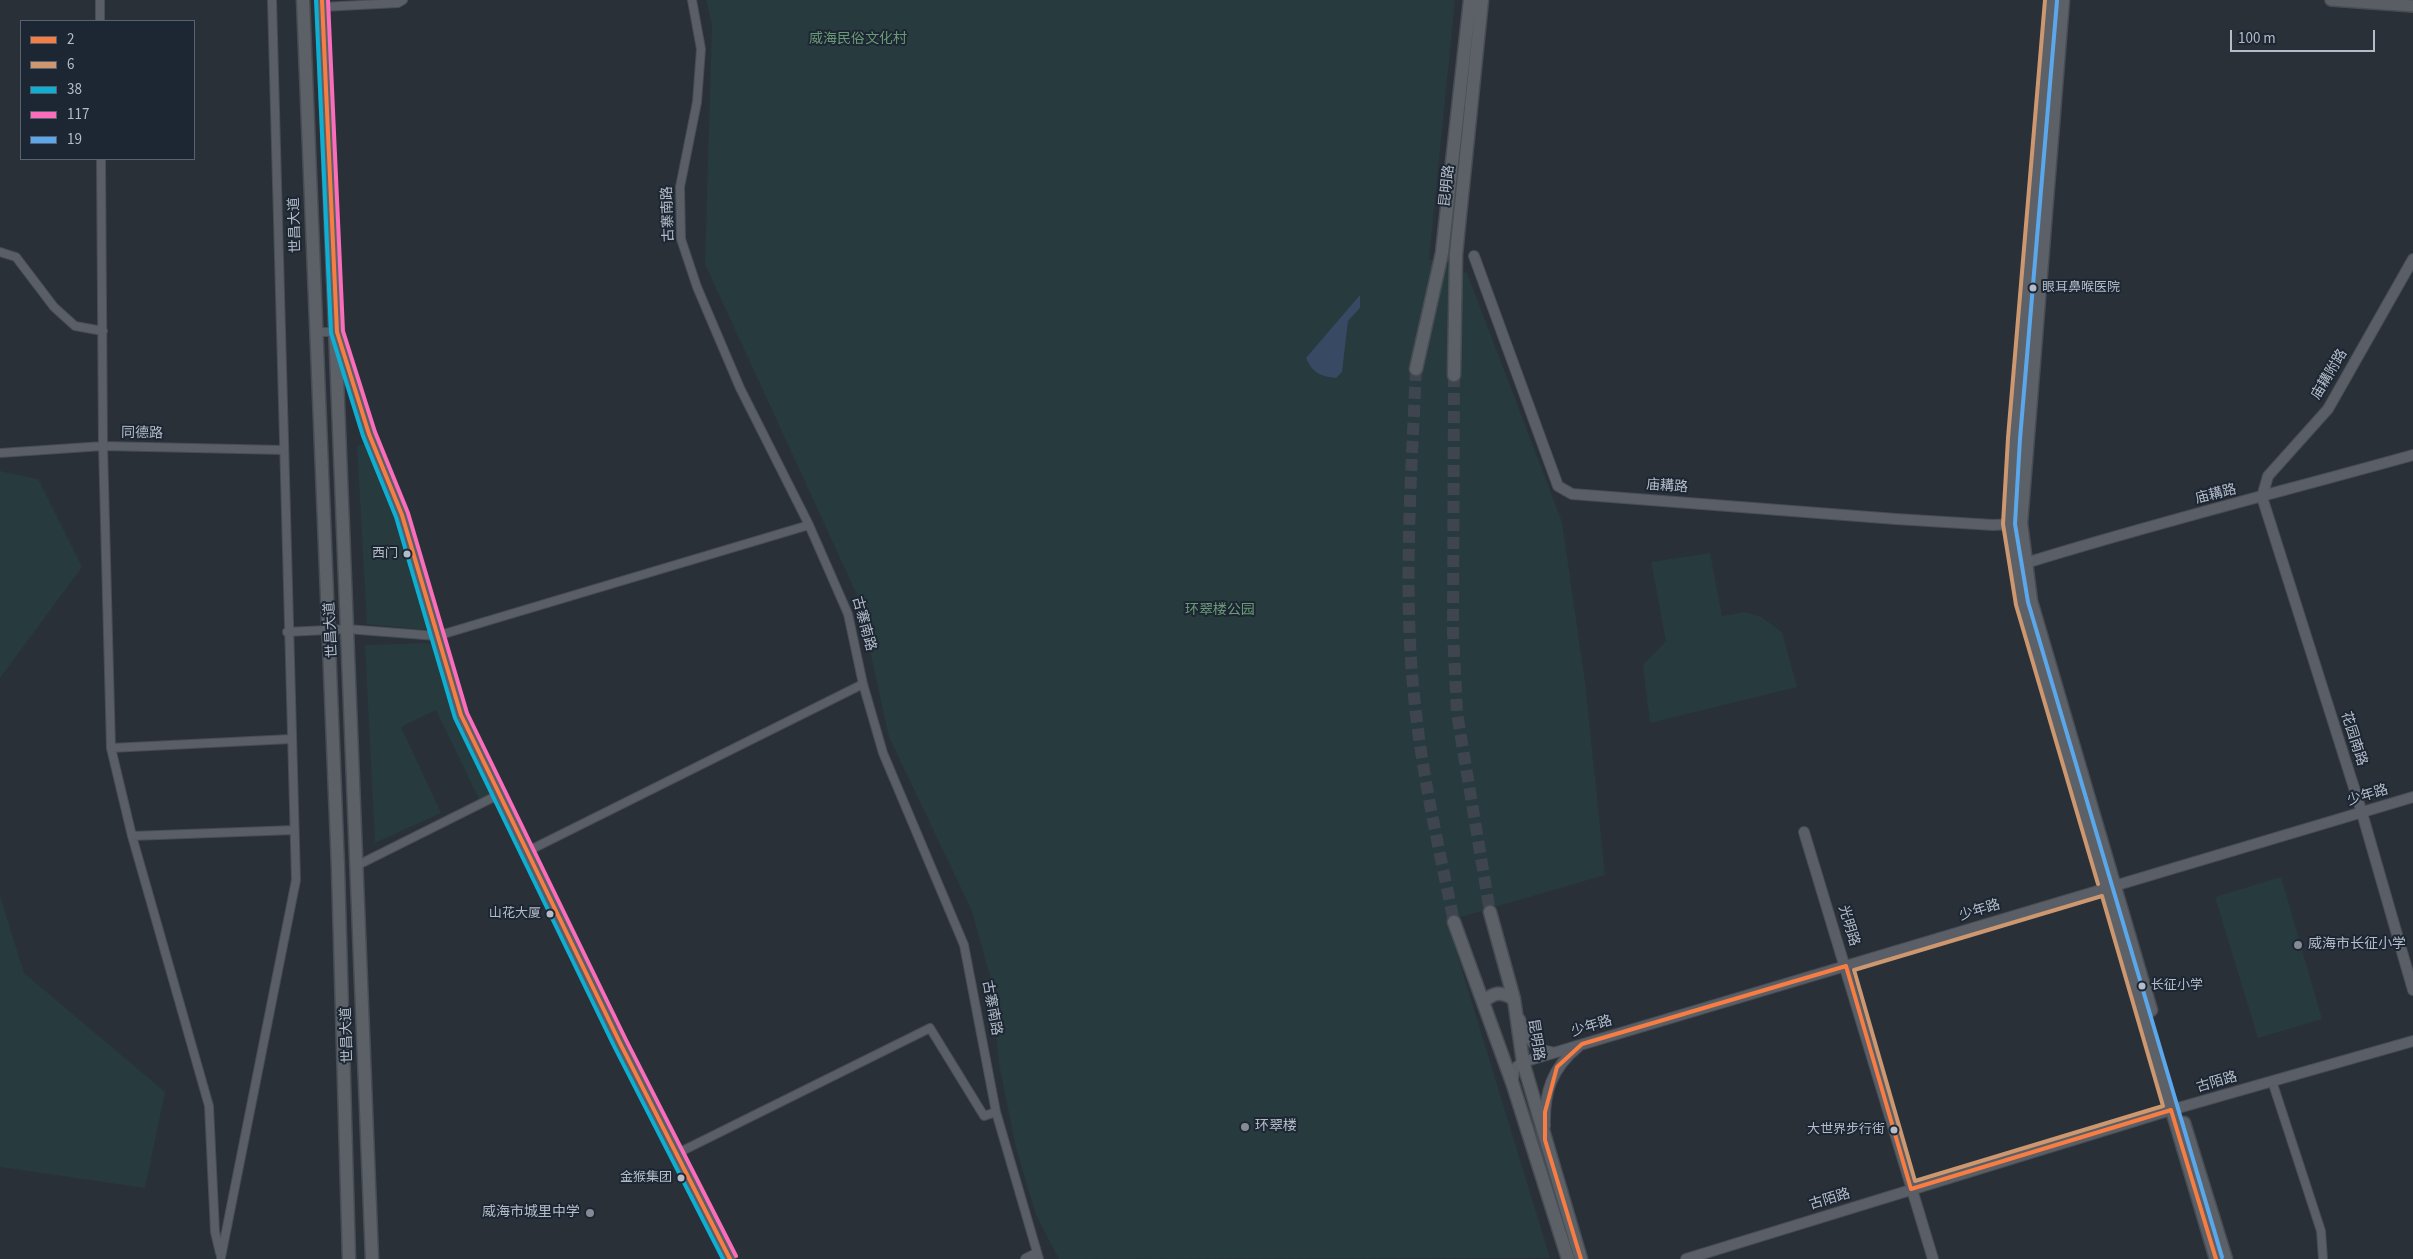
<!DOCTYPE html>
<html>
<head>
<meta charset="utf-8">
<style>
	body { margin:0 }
	#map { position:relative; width:2413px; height:1259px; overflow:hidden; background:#2a3038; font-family:"Source Sans 3",sans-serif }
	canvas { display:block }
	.legend { position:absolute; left:20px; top:20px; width:175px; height:140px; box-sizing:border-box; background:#1d2633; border:1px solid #59626f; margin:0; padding:6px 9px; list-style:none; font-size:15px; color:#b4bcc9 }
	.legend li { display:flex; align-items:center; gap:10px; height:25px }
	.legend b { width:25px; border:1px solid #59626f }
	.scale { position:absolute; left:2230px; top:30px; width:145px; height:22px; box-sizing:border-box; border:2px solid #b4bcc9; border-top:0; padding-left:6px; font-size:15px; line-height:18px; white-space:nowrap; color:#b4bcc9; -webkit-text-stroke:4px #1d2633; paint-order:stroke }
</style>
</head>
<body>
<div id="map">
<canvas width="2413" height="1259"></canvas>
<ul class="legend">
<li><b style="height:6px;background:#f77d43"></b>2</li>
<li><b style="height:6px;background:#cd976f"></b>6</li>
<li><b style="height:6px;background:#0dafd3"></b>38</li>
<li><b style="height:6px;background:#fb6dba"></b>117</li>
<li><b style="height:6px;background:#5aa8eb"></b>19</li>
</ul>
<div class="scale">100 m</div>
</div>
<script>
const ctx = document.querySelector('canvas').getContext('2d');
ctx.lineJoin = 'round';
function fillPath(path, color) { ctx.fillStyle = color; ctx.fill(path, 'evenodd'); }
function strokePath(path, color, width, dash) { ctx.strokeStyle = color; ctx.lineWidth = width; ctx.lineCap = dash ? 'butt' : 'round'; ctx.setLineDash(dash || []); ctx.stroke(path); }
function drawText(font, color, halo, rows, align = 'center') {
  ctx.font = font + ' "Source Sans 3","Noto Sans SC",sans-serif'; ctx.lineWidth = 4; ctx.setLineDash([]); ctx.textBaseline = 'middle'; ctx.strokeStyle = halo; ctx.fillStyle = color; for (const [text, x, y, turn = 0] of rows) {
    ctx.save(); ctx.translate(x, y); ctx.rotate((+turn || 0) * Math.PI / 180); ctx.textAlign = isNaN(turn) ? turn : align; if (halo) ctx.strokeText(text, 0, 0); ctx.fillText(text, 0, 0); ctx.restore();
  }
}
fillPath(new Path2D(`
	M706,0H1455L1429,259L1467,273L1562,522L1585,682L1605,875L1447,921L1550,1258L1059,1259L1036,1215L1016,1148L999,1064L991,980L972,911L889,737L858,597L705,264L712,25Z
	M365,444L394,518L428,630L367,624L357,446Z
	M0,471L38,479L82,567L0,678Z
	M1710,553L1722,616L1745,612L1761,617L1782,632L1797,687L1650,723L1643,665L1666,641L1651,562Z
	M431,643L450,702L491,793L479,799L436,710L401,727L441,813L375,843L365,645Z
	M2281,877L2322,1019L2258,1038L2215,897Z
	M0,896L24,973L165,1092L145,1188L0,1167Z`), '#273a3e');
fillPath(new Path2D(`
	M1360,295V308L1348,321L1342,372L1336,378C1320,376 1313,373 1306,358Z`), '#384963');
strokePath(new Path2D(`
	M1416,369C1411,483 1402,600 1416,714C1424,784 1440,853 1454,922
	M1454,375L1453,633L1457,713L1490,912`), '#3f454e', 12, [12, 6]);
const minor = new Path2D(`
	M100,0V21
	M692,0L701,49L697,102L680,187L681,239L697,287L740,388L809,525L848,614L863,684L883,753L964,945L996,1112L1039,1259
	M322,7L398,3L403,0
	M101,159L103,446L111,748L132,836L209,1106L215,1232L220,1253
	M0,252L16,257L54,307L75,326L103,331
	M315,332H337
	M0,453L103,446L283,450
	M287,632L347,629L437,636L809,525
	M111,748L291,739
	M132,836L294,830
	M526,852L863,684
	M358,865L498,795
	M2272,1081L2321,1231L2323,1259
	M676,1154L930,1028L984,1116L996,1112
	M221,1257L296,880L272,0`);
const tertiary = new Path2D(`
	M1474,256L1558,486L1572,494L1896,519L1993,525L2015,524
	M2413,259L2328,409L2268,476L2262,497L2362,813L2413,990
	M338,336L369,434L402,515L461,715L620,1043L730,1259
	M2026,563C2154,523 2284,491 2413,455
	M1804,832L1933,1259
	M1520,1019C1525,1035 1534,1050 1551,1052
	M1513,1081L1514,1069L1523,1062L2413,797
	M1545,1126C1544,1092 1552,1068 1578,1047
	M1026,1259L1036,1254
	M1686,1259L2171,1110L2413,1041`);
const secondary = new Path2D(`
	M2331,0L2413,6`);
const primary = new Path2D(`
	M303,0L338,868L349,1259
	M322,0L372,1259
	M2051,0L2014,439L2009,524L2022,603L2216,1259
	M2063,0L2021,523L2031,601L2151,1010
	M1416,369L1442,253L1470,0
	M1454,375L1456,254L1482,0
	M1490,912L1514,999L1523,1062L1581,1259
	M1454,922L1513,1085L1568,1259
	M1483,1002C1494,992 1501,991 1514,999
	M2184,1123L2226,1259`);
strokePath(minor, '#484c53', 10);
strokePath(tertiary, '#484c53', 12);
strokePath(secondary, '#484c53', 14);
strokePath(primary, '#484c55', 15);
strokePath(minor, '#5a5e66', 8);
strokePath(tertiary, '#5a5e66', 10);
strokePath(secondary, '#595d64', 11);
strokePath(primary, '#5c6168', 12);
strokePath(new Path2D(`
	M322,0L337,332L369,434L402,515L461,715L620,1043L730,1259
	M1581,1259L1545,1140V1112L1557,1067L1582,1044L1846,966L1911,1189L2171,1110L2216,1259`), '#f77d43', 4);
strokePath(new Path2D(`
	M2045,0L2008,438L2003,524L2016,605L2098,884
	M2102,896L2163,1106L1915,1181L1854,970Z`), '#cd976f', 4);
strokePath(new Path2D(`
	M316,0L331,333L363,436L396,517L455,718L614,1046L723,1259`), '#0dafd3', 4);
strokePath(new Path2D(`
	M328,0L343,331L375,432L408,513L467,713L626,1040L736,1256`), '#fb6dba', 4);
strokePath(new Path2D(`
	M2057,1L2020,439L2015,524L2028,602L2222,1257`), '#5aa8eb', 4);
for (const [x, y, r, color] of [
	[2033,288,4.5,"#b4bcc9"],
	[407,554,4.5,"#b4bcc9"],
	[550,914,4.5,"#b4bcc9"],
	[2298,945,5,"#848b96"],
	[2142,986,4.5,"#b4bcc9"],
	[1245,1127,5,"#848b96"],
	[1894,1130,4.5,"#b4bcc9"],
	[681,1178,4.5,"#b4bcc9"],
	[590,1213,5,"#848b96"]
]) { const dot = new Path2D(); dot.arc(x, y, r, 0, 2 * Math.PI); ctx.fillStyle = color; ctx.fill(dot); strokePath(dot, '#1d2633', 2); }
drawText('13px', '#b4bcc9', '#1d2633', [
	["眼耳鼻喉医院",2042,288,"left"],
	["西门",398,554],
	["山花大厦",541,914],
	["长征小学",2151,986,"left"],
	["大世界步行街",1885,1130],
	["金猴集团",672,1178]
], 'right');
drawText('14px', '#6b9a76', '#1d2633', [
	["威海民俗文化村",858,40],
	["环翠楼公园",1220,611]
]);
drawText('14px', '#b4bcc9', '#1d2633', [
	["昆明路",1448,186,-84],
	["古寨南路",669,214,-92],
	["世昌大道",296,225,-92],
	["庙耩附路",2330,375,-59],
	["同德路",142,434,1],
	["庙耩路",1667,487,4],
	["庙耩路",2216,495,-14],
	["古寨南路",863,624,75],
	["世昌大道",332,630,-93],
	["花园南路",2353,739,72],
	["少年路",2368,796,-17],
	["少年路",1980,911,-17],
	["光明路",1848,926,73],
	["古寨南路",991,1008,80],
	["少年路",1592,1027,-17],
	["世昌大道",348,1035,-92],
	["昆明路",1535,1040,81],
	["古陌路",2217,1083,-16],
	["古陌路",1830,1200,-17]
]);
drawText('14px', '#b4bcc9', '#1d2633', [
	["威海市长征小学",2308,945],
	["环翠楼",1255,1127],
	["威海市城里中学",580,1213,"right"]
], 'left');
</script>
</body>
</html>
